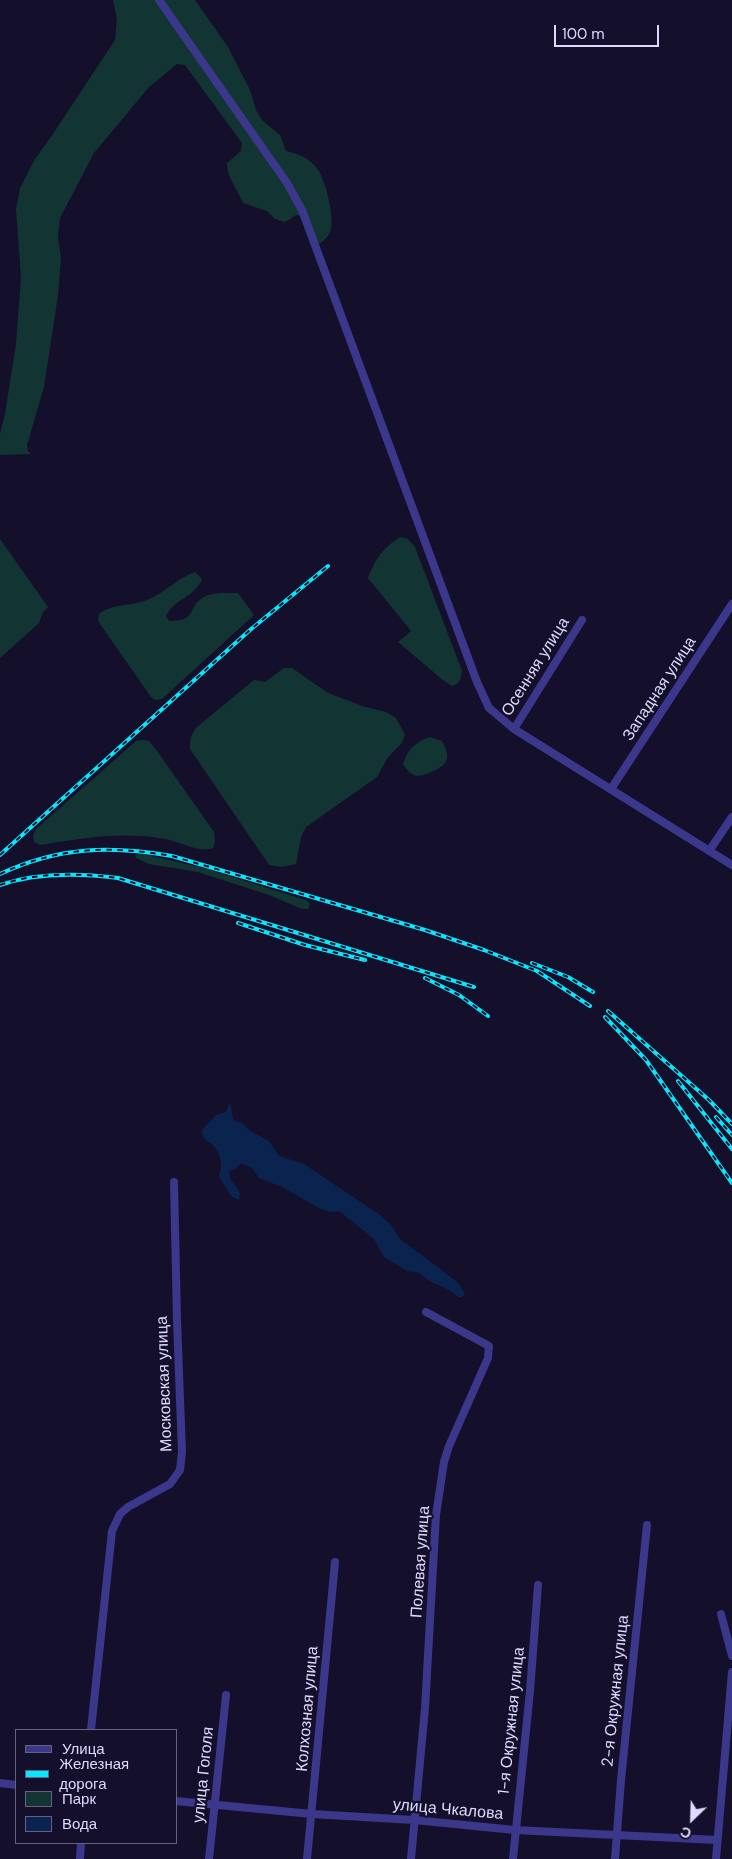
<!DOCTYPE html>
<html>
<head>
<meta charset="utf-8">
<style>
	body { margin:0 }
	#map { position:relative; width:732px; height:1859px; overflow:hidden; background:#14102b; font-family:"DM Sans",sans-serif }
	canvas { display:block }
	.legend { position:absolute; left:15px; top:1729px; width:162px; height:115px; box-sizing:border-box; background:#14102b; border:1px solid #656180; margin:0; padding:6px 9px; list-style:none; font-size:15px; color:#dedaff }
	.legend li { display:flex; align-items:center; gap:10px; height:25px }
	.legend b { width:25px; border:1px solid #656180 }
	.north { position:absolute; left:667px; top:1794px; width:50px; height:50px; -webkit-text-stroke:4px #14102b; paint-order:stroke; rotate:204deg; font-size:14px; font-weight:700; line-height:20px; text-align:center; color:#dedaff }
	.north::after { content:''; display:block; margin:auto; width:18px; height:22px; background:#dedaff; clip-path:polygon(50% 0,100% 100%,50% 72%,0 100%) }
	.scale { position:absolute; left:554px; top:25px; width:105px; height:22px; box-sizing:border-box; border:2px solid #dedaff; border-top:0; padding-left:6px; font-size:15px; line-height:18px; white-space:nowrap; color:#dedaff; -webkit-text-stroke:4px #14102b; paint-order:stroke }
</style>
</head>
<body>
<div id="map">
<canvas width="732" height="1859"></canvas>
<ul class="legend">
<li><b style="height:6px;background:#3b388c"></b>Улица</li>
<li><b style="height:6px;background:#06e8ff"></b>Железная дорога</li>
<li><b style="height:14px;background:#123534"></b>Парк</li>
<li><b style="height:14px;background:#0a244f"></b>Вода</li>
</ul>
<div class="north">С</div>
<div class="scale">100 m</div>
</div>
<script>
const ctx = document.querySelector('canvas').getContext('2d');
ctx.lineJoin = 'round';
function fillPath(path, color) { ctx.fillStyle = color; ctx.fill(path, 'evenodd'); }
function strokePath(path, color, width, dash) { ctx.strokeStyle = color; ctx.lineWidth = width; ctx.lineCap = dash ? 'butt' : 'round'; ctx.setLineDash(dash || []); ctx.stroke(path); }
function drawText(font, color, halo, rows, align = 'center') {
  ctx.font = font + ' "DM Sans",sans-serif'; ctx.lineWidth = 4.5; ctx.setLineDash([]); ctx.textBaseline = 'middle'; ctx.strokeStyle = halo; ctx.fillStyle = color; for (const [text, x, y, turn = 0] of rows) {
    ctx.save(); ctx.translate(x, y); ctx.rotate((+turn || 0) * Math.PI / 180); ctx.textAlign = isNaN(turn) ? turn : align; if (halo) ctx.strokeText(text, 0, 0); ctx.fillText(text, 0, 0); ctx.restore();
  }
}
fillPath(new Path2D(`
	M113,0H195L228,47L250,90L256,110L262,120L280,135L286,151C297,154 306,156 314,165C325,175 334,214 331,229C329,236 325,240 319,244L306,217L296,215L285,222L275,219L267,211L243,203C237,189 227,177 227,163L241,151L242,143L185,65L177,64L149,87L94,153L60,218L58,237L61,258L58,295L44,387L27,445L28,451L31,454L0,455V434L5,414L16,344L21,278L16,209L20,188L35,159L53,134L115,40L117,20Z
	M400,537L408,539L415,547L462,671C461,679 460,684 452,686L444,681L398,642L411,631L368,578C376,558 382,549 400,537Z
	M0,539L48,607L43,612L39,623L0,658Z
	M195,572L202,579C195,597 174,599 166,616L169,621C199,622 186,605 206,596C215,592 228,593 238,593L254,615L162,699L156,700L151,697L98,621L99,614C111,604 132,606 147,600C165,593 177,578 195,572Z
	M284,668H292L328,693L365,707L386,712L396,718L405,735L402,743L388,757L377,777L306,827L301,837L296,864L281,867L269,865L265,859L190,749C190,739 191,734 197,727L254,680L265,682Z
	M430,737L442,741C452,759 447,766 429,773C424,775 418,777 414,775C409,773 406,768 403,764C409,748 414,743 430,737Z
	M143,740L149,741L155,748L214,832L215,841L213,848C198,853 181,842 166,839C123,831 82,838 40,845L34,842L33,836L36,829L136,741Z
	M139,853L207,869L306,900L310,904L308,909H302L269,895L198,872L149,864L136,858L135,855Z`), '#123534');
fillPath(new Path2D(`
	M229,1104L231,1106L233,1120L242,1123L249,1130L269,1141L279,1156L304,1164L380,1215L391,1225L400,1239L447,1274L458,1283L465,1294L462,1297H458C446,1285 428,1284 420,1273L407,1271L384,1257L374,1239L339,1211L330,1212L319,1208L282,1187L259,1178L252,1168L241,1163L235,1169L229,1171L230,1178L240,1193L239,1200L231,1196L219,1176C223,1165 221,1154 213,1145C210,1142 206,1141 203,1137L202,1130L216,1115L226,1112Z`), '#0a244f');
strokePath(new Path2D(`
	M159,0L287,183L302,210L477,682L489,708L514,729L732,865
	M514,729L582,620
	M611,789L732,604
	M709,851L732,817
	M721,1614L732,1656
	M91,1730L112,1531L120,1514L128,1507L170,1484L180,1470L182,1452L177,1320L174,1182
	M0,1783L16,1785
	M176,1801L312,1814L414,1820L515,1830L717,1840
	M80,1859L81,1843
	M209,1859L226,1695
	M307,1859L335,1562
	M411,1859L425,1708L436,1515L444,1462L449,1446L488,1358L489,1346L426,1312
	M513,1859L530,1691L538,1585
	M615,1859L621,1780L647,1525
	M716,1859L732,1672`), '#3b388c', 8);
const rail = new Path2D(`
	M0,855L250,630L328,566
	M0,874C58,847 109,845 172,856L425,930L484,950L537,971L590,1006
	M0,885C37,872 79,873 118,878L474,987
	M238,923L305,945L365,960
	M532,963L568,977L593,992
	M425,978L459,995L488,1016
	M608,1011L709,1100L732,1124
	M605,1017L646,1060L732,1183
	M678,1081L732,1149
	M716,1117L732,1135`);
strokePath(rail, '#06e8ff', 4);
strokePath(rail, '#14102b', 2, [5.5]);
drawText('16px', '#dedaff', '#14102b', [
	["Осенняя улица",536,667,-58],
	["Западная улица",660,689,-57],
	["Московская улица",165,1384,-92],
	["Полевая улица",421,1562,-86],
	["2-я Окружная улица",616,1691,-84],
	["Колхозная улица",308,1709,-85],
	["1-я Окружная улица",512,1721,-84],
	["улица Гоголя",204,1775,-84],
	["улица Чкалова",448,1810,5]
]);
</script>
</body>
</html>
